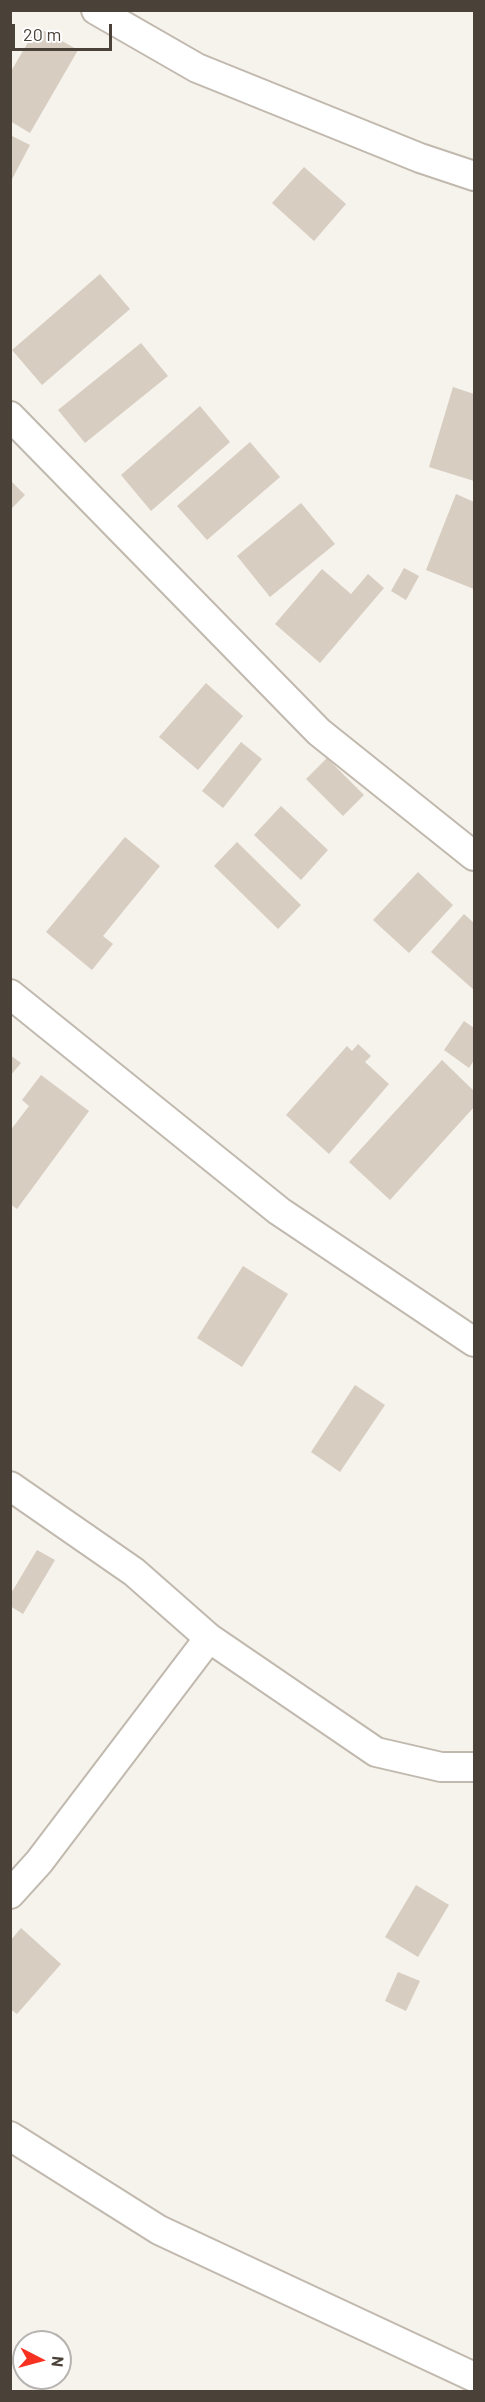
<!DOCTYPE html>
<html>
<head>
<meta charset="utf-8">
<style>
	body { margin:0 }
	#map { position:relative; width:485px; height:2402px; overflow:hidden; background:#f6f2ec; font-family:Barlow,sans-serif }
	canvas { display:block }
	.frame { position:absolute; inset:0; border:12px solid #4a4239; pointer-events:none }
	.north { position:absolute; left:12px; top:2330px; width:60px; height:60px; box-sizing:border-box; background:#fff; border:2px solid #b7b3b0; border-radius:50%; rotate:96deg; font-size:16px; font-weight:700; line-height:24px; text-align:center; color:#4a4239 }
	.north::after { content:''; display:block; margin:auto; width:21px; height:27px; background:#f83220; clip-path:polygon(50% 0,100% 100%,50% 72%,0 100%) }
	.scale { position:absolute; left:12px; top:24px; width:100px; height:27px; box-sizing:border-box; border:3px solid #4a4239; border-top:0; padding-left:8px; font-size:18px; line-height:21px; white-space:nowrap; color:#4a4239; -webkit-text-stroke:4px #fff; paint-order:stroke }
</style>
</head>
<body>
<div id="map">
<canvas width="485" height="2402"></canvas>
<div class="frame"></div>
<div class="north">N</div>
<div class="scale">20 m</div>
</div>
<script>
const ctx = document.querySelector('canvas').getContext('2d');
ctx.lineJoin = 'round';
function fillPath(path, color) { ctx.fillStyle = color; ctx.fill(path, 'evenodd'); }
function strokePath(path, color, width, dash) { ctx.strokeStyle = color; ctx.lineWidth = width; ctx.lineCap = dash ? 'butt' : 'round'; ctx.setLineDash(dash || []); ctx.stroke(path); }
fillPath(new Path2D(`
	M37,27L78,50L30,133L10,121V73Z
	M10,135L30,145L10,183Z
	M304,167L346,204L314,241L272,203Z
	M100,274L130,309L42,385L12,350Z
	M141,343L168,376L85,443L58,410Z
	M453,387L474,394V481L429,467Z
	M200,406L230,442L151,511L121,475Z
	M250,442L280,477L207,540L177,506Z
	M10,480L25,495L10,510Z
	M456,494L474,502V589L426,570Z
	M301,503L335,544L270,597L237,556Z
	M404,568L419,576L406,600L391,591Z
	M322,569L351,594L368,574L384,588L320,663L275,624Z
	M206,683L243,716L198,770L159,737Z
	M241,742L262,759L223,808L202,791Z
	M327,758L364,795L343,816L306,779Z
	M281,806L328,850L301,880L254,835Z
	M125,837L160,866L103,936L113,944L92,970L46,932Z
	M237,842L301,905L278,929L214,866Z
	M418,872L453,905L409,953L373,920Z
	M464,914L474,923V990L431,952Z
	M464,1021L474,1028V1060L469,1068L444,1050Z
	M358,1044L371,1056L365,1062L389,1084L329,1154L286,1115L347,1046L352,1051Z
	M10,1055L21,1063L10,1076Z
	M442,1060L474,1091V1107L390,1200L349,1162Z
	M41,1075L89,1111L17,1209L10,1204V1131L29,1106L22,1100Z
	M243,1266L288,1294L242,1367L197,1338Z
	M355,1385L385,1405L340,1472L311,1452Z
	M37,1550L55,1560L23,1614L10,1606V1595Z
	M416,1885L449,1905L418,1957L385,1937Z
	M21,1928L61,1964L17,2014L10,2009V1941Z
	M398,1972L420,1981L406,2011L385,2001Z`), '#d7cdc1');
const minor = new Path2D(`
	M96,10L197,68L420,158L474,176
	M10,416L319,732L474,856
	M10,994L279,1211L474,1342
	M10,1486L134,1572L209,1638L376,1752L441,1767H474
	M10,1894L39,1862L209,1638
	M10,2136L159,2230L474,2377`);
strokePath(minor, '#c1b9ae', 32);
strokePath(minor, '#fff', 28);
</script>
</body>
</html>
